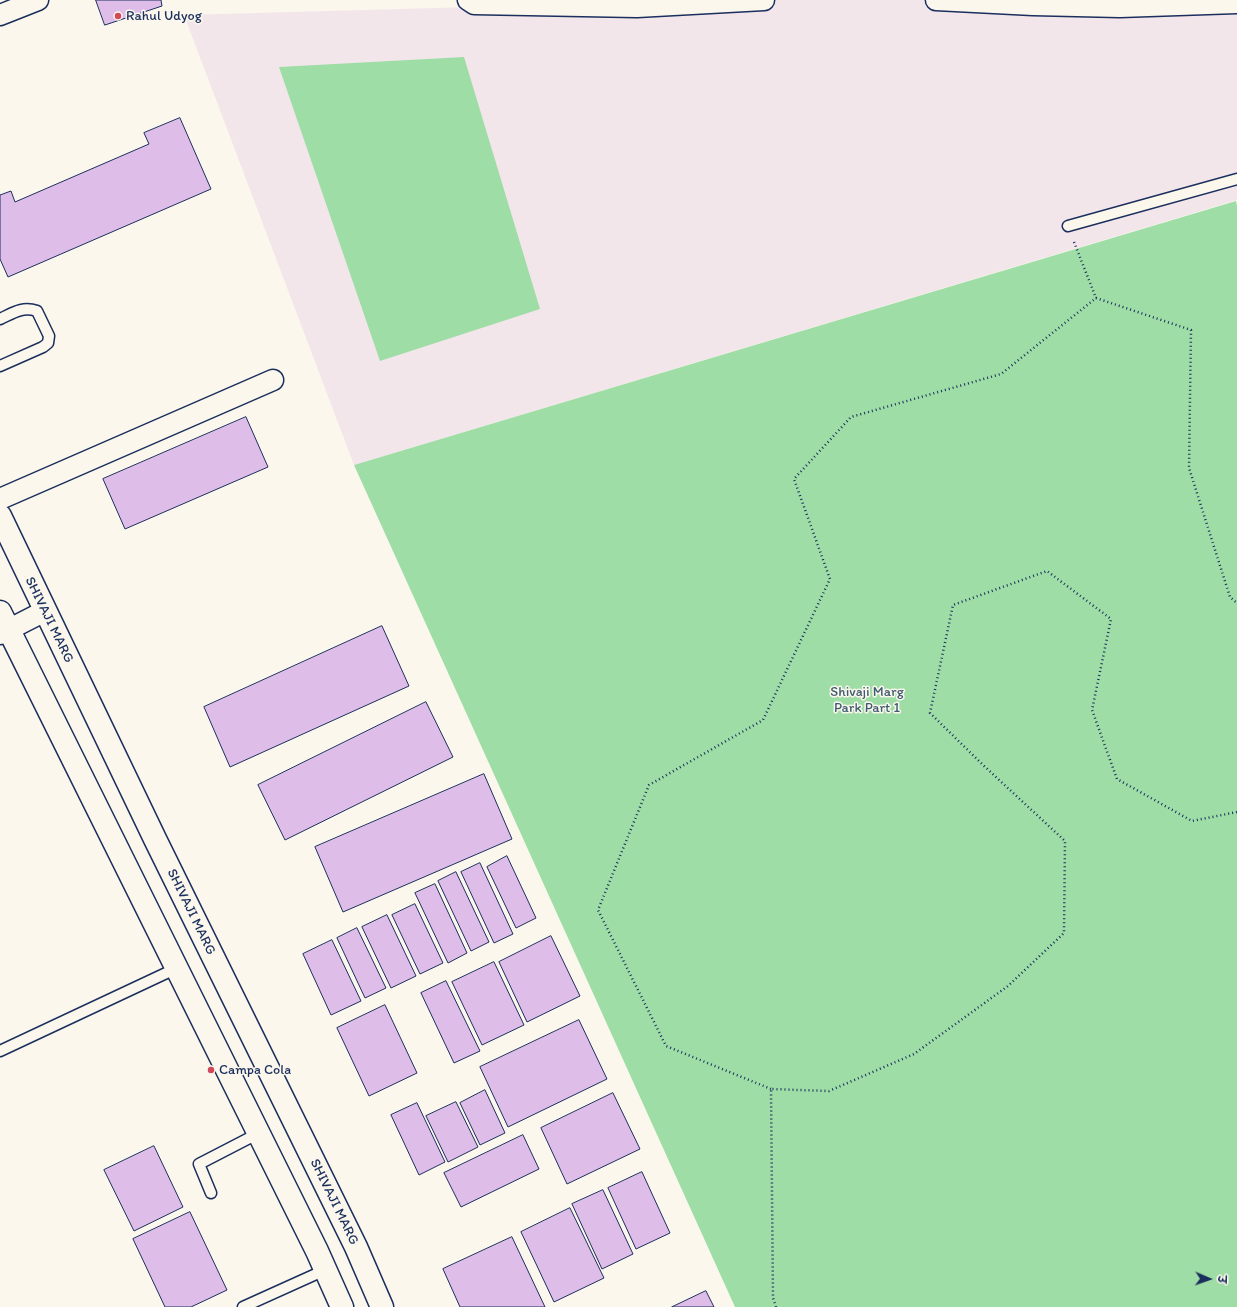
<!DOCTYPE html>
<html>
<head>
<meta charset="utf-8">
<style>
	body { margin:0 }
	#map { position:relative; width:1237px; height:1307px; overflow:hidden; background:#fbf7ec; font-family:Itim,"Playpen Sans Deva",sans-serif }
	canvas { display:block }
	.north { position:absolute; left:1189px; top:1259px; width:40px; height:40px; -webkit-text-stroke:3px #fbf7ec; paint-order:stroke; rotate:92deg; font-size:11px; font-weight:700; line-height:16px; text-align:center; color:#1b2f5e }
	.north::after { content:''; display:block; margin:auto; width:14px; height:18px; background:#1b2f5e; clip-path:polygon(50% 0,100% 100%,50% 72%,0 100%) }
</style>
</head>
<body>
<div id="map">
<canvas width="1237" height="1307"></canvas>
<div class="north">उ</div>
</div>
<script>
const ctx = document.querySelector('canvas').getContext('2d');
ctx.lineJoin = 'round';
function fillPath(path, color) { ctx.fillStyle = color; ctx.fill(path, 'evenodd'); }
function strokePath(path, color, width, dash) { ctx.strokeStyle = color; ctx.lineWidth = width; ctx.lineCap = dash ? 'butt' : 'round'; ctx.setLineDash(dash || []); ctx.stroke(path); }
function drawText(font, color, halo, rows, align = 'center') {
  ctx.font = font + ' Itim,sans-serif'; ctx.lineWidth = 3; ctx.setLineDash([]); ctx.textBaseline = 'middle'; ctx.strokeStyle = halo; ctx.fillStyle = color; for (const [text, x, y, turn = 0] of rows) {
    ctx.save(); ctx.translate(x, y); ctx.rotate((+turn || 0) * Math.PI / 180); ctx.textAlign = isNaN(turn) ? turn : align; if (halo) ctx.strokeText(text, 0, 0); ctx.fillText(text, 0, 0); ctx.restore();
  }
}
fillPath(new Path2D(`
	M722,0H1237V200L354,465L184,15Z`), '#f3e6eb');
fillPath(new Path2D(`
	M464,57L540,309L380,361L279,67Z
	M1236,201L1237,206V1307H735L354,465Z`), '#9edda6');
const building = new Path2D(`
	M96,0H161L162,6L105,25Z
	M180,118L211,189L8,277L0,259V195L11,191L15,202L149,144L144,133Z
	M246,417L268,467L125,529L103,479Z
	M382,626L409,686L230,767L204,707Z
	M426,702L453,757L285,840L258,785Z
	M484,774L512,839L343,912L315,847Z
	M507,856L536,918L516,928L487,867Z
	M480,863L513,934L494,943L461,872Z
	M456,872L489,942L471,951L438,881Z
	M435,884L467,953L448,963L415,893Z
	M415,904L443,963L420,974L392,915Z
	M387,915L416,976L391,988L362,927Z
	M357,928L386,988L365,998L337,938Z
	M551,936L580,996L527,1022L499,962Z
	M332,940L361,1001L331,1015L303,954Z
	M494,962L524,1025L482,1045L452,982Z
	M446,981L480,1051L454,1063L421,993Z
	M385,1005L417,1073L369,1096L337,1028Z
	M579,1020L607,1079L508,1127L480,1067Z
	M485,1090L505,1133L480,1145L460,1103Z
	M613,1093L640,1149L567,1184L541,1128Z
	M456,1102L478,1147L448,1162L426,1116Z
	M417,1103L445,1162L419,1175L391,1115Z
	M523,1135L539,1169L461,1207L444,1173Z
	M154,1146L183,1207L134,1231L104,1170Z
	M642,1172L670,1233L636,1249L608,1188Z
	M603,1190L633,1254L602,1269L572,1204Z
	M570,1208L604,1278L554,1302L521,1232Z
	M190,1212L227,1290L191,1307H165L133,1239Z
	M512,1237L545,1307H460L443,1269Z
	M706,1291L714,1307H672Z`);
fillPath(building, '#dfbde9');
strokePath(building, '#1b2f5e', 1);
const lane = new Path2D(`
	M1068,226L1237,179
	M0,319C13,313 22,306 37,311L49,336L48,343L43,347L0,366
	M0,1051L177,968
	M211,1193L199,1164L259,1133
	M243,1307L325,1270`);
const street = new Path2D(`
	M468,0L474,4L637,7
	M638,0L637,7L764,0
	M936,0L1033,5L1120,7L1237,3
	M0,15L38,0
	M0,499L273,380
	M0,634L45,611`);
const secondary = new Path2D(`
	M0,516L155,839L356,1247L382,1307
	M0,612L317,1251L342,1307`);
strokePath(lane, '#1b2f5e', 13);
strokePath(street, '#1b2f5e', 23);
strokePath(secondary, '#1b2f5e', 25);
strokePath(new Path2D(`
	M1074,242L1096,298
	M771,1089L666,1046L598,910L649,785L763,720L830,579L794,479L851,417L1001,374L1096,298L1191,330L1189,468L1230,597L1237,603
	M776,1307L773,1298L771,1089L829,1091L914,1054L1008,986L1064,933L1065,841L983,765L930,713L953,605L1047,571L1111,619L1092,710L1117,779L1192,821L1237,812`), '#1b2f5e', 2.5, [1, 3]);
strokePath(lane, '#fbf7ec', 10);
strokePath(street, '#fbf7ec', 20);
strokePath(secondary, '#fbf7ec', 22);
for (const [x, y, r, color] of [
	[118,16,4,"#d1495b"],
	[211,1070,4,"#d1495b"]
]) { const dot = new Path2D(); dot.arc(x, y, r, 0, 2 * Math.PI); ctx.fillStyle = color; ctx.fill(dot); strokePath(dot, '#fbf7ec', 1.5); }
drawText('14px', '#1b2f5e', '#fbf7ec', [
	["Rahul Udyog",126,16],
	["Campa Cola",219,1070]
], 'left');
drawText('14px', '#1b2f5e', '#fbf7ec', [
	["SHIVAJI MARG",49,620,64],
	["SHIVAJI MARG",191,912,64],
	["SHIVAJI MARG",334,1202,64]
]);
drawText('14px', '#3c5a70', '#fbf7ec', [
	["Shivaji Marg",867,692],
	["Park Part 1",867,708]
]);
</script>
</body>
</html>
